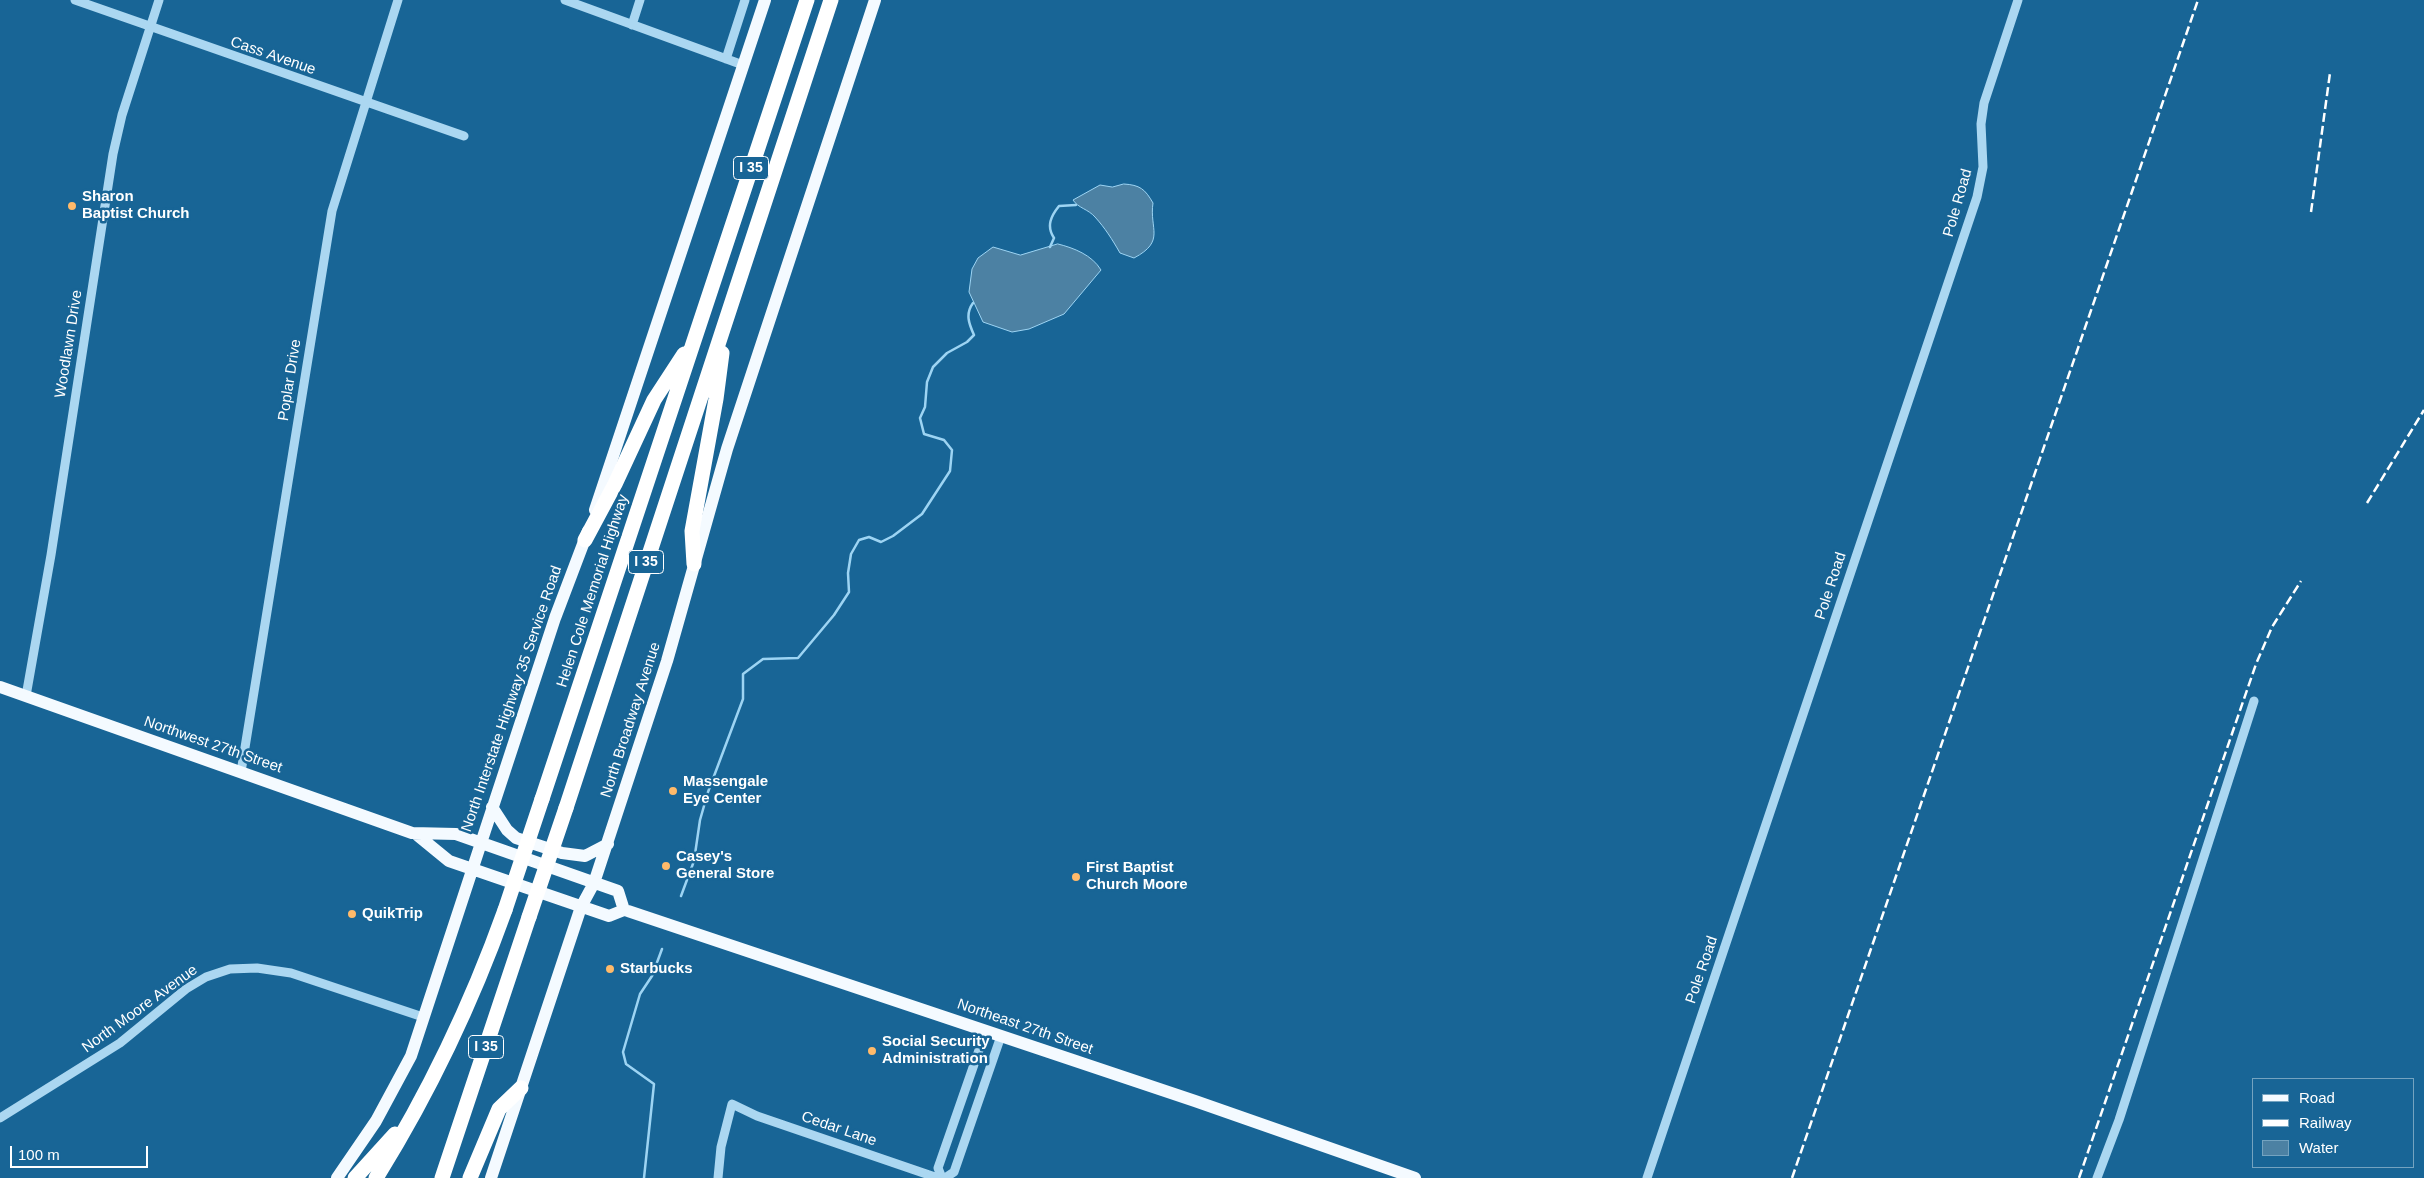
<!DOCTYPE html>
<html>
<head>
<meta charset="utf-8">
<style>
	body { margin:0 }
	#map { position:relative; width:2424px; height:1178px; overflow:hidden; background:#186596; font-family:Arial,sans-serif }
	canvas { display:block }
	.legend { position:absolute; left:2252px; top:1078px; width:162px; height:90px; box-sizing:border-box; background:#186596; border:1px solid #74a3c0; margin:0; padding:6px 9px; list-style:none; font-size:15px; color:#fff }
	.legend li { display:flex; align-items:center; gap:10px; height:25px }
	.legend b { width:25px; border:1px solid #74a3c0 }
	.scale { position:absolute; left:10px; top:1146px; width:138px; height:22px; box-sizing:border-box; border:2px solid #fff; border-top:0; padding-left:6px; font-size:15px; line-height:18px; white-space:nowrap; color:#fff; -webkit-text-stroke:4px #186596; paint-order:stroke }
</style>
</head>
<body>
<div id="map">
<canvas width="2424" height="1178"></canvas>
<ul class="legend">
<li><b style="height:6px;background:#f4faff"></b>Road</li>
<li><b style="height:6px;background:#fff"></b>Railway</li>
<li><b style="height:14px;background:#4c81a3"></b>Water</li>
</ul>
<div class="scale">100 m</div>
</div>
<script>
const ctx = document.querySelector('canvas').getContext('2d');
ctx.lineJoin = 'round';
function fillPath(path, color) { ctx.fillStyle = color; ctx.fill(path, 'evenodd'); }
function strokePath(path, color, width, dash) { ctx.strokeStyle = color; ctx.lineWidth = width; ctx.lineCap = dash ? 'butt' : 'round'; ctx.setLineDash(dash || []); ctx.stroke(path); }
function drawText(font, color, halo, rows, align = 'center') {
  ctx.font = font + ' Arial,sans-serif'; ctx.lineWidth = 5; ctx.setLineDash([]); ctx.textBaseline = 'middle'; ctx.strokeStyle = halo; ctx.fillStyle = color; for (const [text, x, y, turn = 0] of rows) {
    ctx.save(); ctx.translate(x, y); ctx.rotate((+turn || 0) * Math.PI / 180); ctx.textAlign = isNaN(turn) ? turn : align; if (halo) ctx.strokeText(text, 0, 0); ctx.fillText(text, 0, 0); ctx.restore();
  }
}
const water = new Path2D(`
	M1124,184C1140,185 1145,189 1153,203C1149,229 1166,241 1134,258L1120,253C1112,239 1105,228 1095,217C1088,209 1078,208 1073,200L1100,185L1112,187Z
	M1058,244C1074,248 1092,255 1101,270L1064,314L1029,329L1012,332L983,322L969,292L972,269L978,258L993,247L1020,255Z`);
fillPath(water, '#4c81a3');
strokePath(water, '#9dd4f3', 1);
strokePath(new Path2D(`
	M1050,247L1054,238C1046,226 1051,216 1059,206L1076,205
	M681,896L694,861L700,820L708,792L743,699V674L763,659L798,658L834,615L849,592L848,573L851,554L859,540L869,537L881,542L893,536L922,514L950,471L952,450L944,440L924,434L920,418L925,407L927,382L933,367L947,353L967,342L974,335C969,324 965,314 973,303
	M644,1178L654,1084L626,1064L623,1052L640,994L652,976L662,949`), '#9dd4f3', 2.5);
strokePath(new Path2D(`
	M75,0L464,136
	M565,0L743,65
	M632,25L640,0
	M726,59L745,0
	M26,696L51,555L113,154L122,115L159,0
	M241,772L332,211L398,0
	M0,1118L120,1043L186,989L206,977L230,969L257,968L291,973L423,1017
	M718,1178L721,1147L732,1104L757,1116L938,1178
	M942,1178L938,1168L986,1030
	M945,1178L954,1172L1001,1036
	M1647,1178L1977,197L1983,167L1981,124L1984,103L2018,0
	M2097,1178L2119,1120L2254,701`), '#abd7f1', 9);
strokePath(new Path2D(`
	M595,510L765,0
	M0,687L412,833L456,834L618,891L624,910
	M492,807L507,830L516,838L562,853L585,856L608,844
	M416,834L449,861L609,916L624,910L628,911L1195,1101L1415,1178
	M337,1178L376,1121L411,1056L555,618L588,531
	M491,1178L581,907L594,883L667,661L727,449L875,0`), '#f4faff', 12);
strokePath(new Path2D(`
	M585,540L615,484L654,400L684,354
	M694,564L692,531L716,399L722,353
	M542,799L807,0
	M566,808L831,0
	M355,1178L395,1134
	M376,1178C429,1093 471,1005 505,910
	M442,1178L529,917
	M470,1178L499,1109L521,1088`), '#fff', 15);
strokePath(new Path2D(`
	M2311,212L2330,73
	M2367,503L2424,410
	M1792,1178L2198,0
	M2079,1178L2256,664L2272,627L2301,581`), '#fff', 2.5, [9, 4]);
strokePath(new Path2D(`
	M505,910L542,799
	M529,917L566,808`), '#fff', 15);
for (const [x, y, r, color] of [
	[72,206,5,"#ffba6a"],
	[673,791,5,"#ffba6a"],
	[666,866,5,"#ffba6a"],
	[1076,877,5,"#ffba6a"],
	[352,914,5,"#ffba6a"],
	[610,969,5,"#ffba6a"],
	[872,1051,5,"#ffba6a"]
]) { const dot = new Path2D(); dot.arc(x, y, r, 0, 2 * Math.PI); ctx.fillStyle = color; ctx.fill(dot); strokePath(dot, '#186596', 2); }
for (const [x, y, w] of [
	[751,168,35],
	[646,562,35],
	[486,1047,35]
]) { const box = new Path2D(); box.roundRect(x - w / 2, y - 11.5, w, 23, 4); ctx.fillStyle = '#186596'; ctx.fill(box); strokePath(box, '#fff', 1); }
drawText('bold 14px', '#fff', null, [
	["I 35",751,168],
	["I 35",646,562],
	["I 35",486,1047]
]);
drawText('15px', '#fff', '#186596', [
	["Cass Avenue",273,56,19],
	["Pole Road",1958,203,-74],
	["Woodlawn Drive",69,344,-81],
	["Poplar Drive",290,380,-81],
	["Pole Road",1831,586,-72],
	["Helen Cole Memorial Highway",593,591,-72],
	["North Interstate Highway 35 Service Road",512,699,-71],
	["North Broadway Avenue",631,720,-72],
	["Northwest 27th Street",213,745,19],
	["Pole Road",1702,970,-71],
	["North Moore Avenue",140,1009,-36],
	["Northeast 27th Street",1025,1027,19],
	["Cedar Lane",839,1129,19]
]);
drawText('bold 15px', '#fff', '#186596', [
	["Sharon",82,197],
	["Baptist Church",82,214],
	["Massengale",683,782],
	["Eye Center",683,799],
	["Casey's",676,857],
	["General Store",676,874],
	["First Baptist",1086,868],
	["Church Moore",1086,885],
	["QuikTrip",362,914],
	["Starbucks",620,969],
	["Social Security",882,1042],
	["Administration",882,1059]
], 'left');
</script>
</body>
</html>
